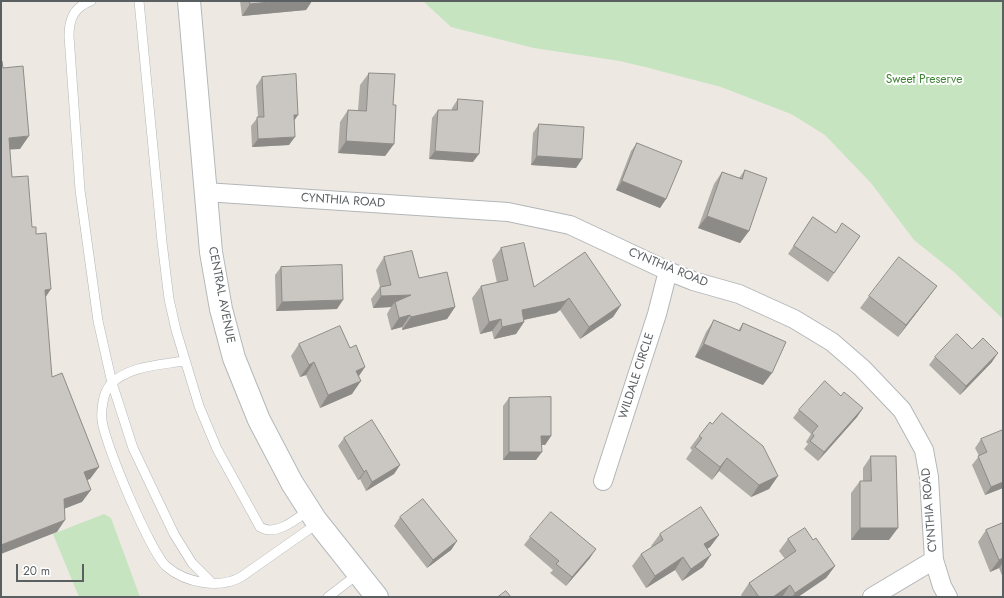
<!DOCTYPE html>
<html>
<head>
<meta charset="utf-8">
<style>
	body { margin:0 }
	#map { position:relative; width:1004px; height:598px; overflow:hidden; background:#ede9e2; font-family:Jost,sans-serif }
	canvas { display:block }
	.frame { position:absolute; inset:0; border:2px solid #5a5f62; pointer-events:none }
	.scale { position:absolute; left:16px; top:564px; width:68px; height:18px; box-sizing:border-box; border:2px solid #5a5f62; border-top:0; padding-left:5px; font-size:12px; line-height:14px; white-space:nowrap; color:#5a5f62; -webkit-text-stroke:3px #fff; paint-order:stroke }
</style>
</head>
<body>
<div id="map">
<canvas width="1004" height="598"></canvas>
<div class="frame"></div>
<div class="scale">20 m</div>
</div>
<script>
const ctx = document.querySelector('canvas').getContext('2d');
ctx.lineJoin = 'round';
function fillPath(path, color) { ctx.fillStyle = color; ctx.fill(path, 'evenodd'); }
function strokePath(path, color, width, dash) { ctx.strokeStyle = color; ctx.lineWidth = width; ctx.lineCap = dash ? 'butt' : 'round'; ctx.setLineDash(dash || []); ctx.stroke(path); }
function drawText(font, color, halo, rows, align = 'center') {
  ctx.font = font + ' Jost,sans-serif'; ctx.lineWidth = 4; ctx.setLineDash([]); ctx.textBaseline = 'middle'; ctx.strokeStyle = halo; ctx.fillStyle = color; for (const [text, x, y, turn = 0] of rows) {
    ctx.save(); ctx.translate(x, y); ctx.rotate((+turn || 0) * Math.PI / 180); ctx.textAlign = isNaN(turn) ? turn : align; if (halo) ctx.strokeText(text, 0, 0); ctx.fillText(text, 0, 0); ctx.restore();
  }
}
fillPath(new Path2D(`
	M423,1H1003V319L954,272L914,240L871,183L825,135L791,114L721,87L649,68L620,61L534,48L451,27Z
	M104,514L111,518L140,597H79L53,534Z`), '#c5e4bf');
const lane = new Path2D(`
	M91,1C74,7 69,19 69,36L80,190L98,321L112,383L133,448L174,534L192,563L213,584
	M139,1L162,242L169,299L176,330L199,406L217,449L260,527C276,537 296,519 309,510
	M184,361C160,365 127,366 110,385C103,393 101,410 102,420C104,442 151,554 167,567C186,583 220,589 241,577L318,523
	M328,597L358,574`);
const street = new Path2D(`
	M205,192L508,212L570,225L668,271L693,281L739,294L794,319L832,342L862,368L902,410L924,450L929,477L934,560L942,586L948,597
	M603,481L657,314L668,271
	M872,597L934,560`);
const secondary = new Path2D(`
	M189,1L211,252L221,309L234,358L259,420L292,483L315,519L377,597`);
strokePath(lane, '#b3b6b9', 10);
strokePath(street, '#b3b6b9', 20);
strokePath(secondary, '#b4b8bc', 24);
strokePath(lane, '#fff', 9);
strokePath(street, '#fff', 18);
strokePath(secondary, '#fff', 22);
fillPath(new Path2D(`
	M240,1H312L306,10L242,16Z
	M369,73L393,105L394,144L385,156L338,153L340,122L348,110H358L360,85Z
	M262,77L294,121L289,145L252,147L251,126L258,117L256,86Z
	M458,99L473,162L429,159L432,118L438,110H452V108Z
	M539,124L582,159L576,168L531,165L533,133Z
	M637,143L666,199L660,208L616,190L631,151Z
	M745,170L749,231L740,243L698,228L714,184L722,172L739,178Z
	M813,217L836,233L860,236L828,282L788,254Z
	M501,248L534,287L621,305L613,317L580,339L560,310L556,313L524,320V322L516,334L494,339L492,331L480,334L472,298L481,286L497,283L492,260Z
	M384,257L419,278L455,307L447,319L402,330V327L391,330L387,314L391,307L373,308L371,299L380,287L376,270Z
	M281,267L337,309L276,311L275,275Z
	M937,286L928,298L898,337L860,308L869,296Z
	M714,320L738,331L743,323L763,385L695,357L706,332Z
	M299,344L358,376L352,394L320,408L306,375L300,377L291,356Z
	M972,349L992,362L960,395L929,365L935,357Z
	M841,396L863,408L857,417L818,461L804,449L808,444L806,442L811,434L793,418L799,410Z
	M509,398L551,436L545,445H542L536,460H503V406Z
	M699,436L778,476L769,489L751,497L719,471L712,480L686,459L692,450L690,448Z
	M344,438L400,465L394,474L366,491L360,479L358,480L338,446Z
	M981,439L1003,488L985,495L972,465L979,456L975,448Z
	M871,456L889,540H851V493L860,481H863V468Z
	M400,517L457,541L451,550L427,568L394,526Z
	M1003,523V578L999,568L990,572L978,542L986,530Z
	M660,534L719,535L710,547L707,549L703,567L682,581L675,570L646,588L632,566L641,554L652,547L651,546Z
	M530,537L590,558L566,586L550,573L553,570L524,545Z
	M788,539L813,540L835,566L826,578L798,597H742L741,595L749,583L785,559L779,551Z`), '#aeaaa6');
fillPath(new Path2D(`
	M280,1H312L306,10L242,16L250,4Z
	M294,115H298L292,124Z
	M29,136L20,149L1,150L9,138Z
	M295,137L289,145L252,147L258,139Z
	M346,141L394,144L385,156L338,153Z
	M435,151L479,154L473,162L429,159Z
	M537,156L582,159L576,168L531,165Z
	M622,181L666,199L660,208L616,190Z
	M707,216L749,231L740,243L698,228Z
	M937,286L928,298L898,337L906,325Z
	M51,289L43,301L45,290Z
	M411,295L395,302L391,307L373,308L381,296Z
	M569,298L560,310L556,313L513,322L522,310Z
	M343,300L337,309L276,311L282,302Z
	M621,305L613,317L580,339L589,327Z
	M455,307L447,319L402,330L411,317Z
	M410,315L402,327L391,330L399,318Z
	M501,319L492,331L480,334L489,322Z
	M524,322L516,334L494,339L502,327Z
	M704,344L772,373L763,385L695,357Z
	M998,353L992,362L960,395L966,386Z
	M314,362L306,375L300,377L309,365Z
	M365,367L357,379L356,371Z
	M361,381L352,394L320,408L328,395Z
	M863,408L857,417L818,461L824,452Z
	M541,436H551L545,445L535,444Z
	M509,452H542L536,460H503Z
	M727,458L719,471L712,480L720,467Z
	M400,465L394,474L366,491L372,482Z
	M99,467L90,479L75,485L84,472Z
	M366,470L360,479L358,480L364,472Z
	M778,476L769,489L751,497L759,485Z
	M1003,482V488L985,495L991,487Z
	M91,490L82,502L56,512L64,499Z
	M65,520L57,532L1,554V545Z
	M860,528H898L889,540H851Z
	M719,535L710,547L696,557L704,544Z
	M457,541L451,550L427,568L433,560Z
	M596,549L590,558L566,586L572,577Z
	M711,555L703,567L682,581L691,569Z
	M683,557L675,570L646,588L655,576Z
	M1003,558V562L999,568L990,572L999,560Z
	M835,566L826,578L798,597H792L795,593Z
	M790,585L782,597H773Z`), '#8d8b87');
const building = new Path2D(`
	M250,1H280L250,4Z
	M1,61H2L3,68L23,66L29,136L9,138L12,177L28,176L32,227H36V234L46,233L51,289L45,290L52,377L62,373L99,467L84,472L91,490L64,499L65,520L1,545Z
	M369,73L395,74L393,105H396L394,144L346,141L348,110L366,111Z
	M296,74L298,115H294L295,137L258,139L257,117H264L262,77Z
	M458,99L483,101L479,154L435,151L438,110H457Z
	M539,124L584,127L582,159L537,156Z
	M637,143L682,161L666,199L622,181Z
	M745,170L767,178L749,231L707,216L722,172L742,179Z
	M813,217L836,233L842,223L860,236L834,273L794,246Z
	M524,243L534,287L585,252L621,305L589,327L569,298L565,301L522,310L524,322L502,327L501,319L489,322L481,286L508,280L501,248Z
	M412,251L419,278L447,272L455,307L411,317L410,315L399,318L395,302L411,295L381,296L380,287L391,285L384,257Z
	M899,257L937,286L906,325L869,296Z
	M342,265L343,300L282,302L281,267Z
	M714,320L740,331L743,323L786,342L772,373L704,344Z
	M340,326L350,348L356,345L365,367L356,371L361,381L328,395L314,362L309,365L299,344Z
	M957,334L972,349L983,338L998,353L966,386L935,357Z
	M825,381L841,396L844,392L863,408L824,452L810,441L814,436L812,433L818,426L799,410Z
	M551,397V436H541L542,452H509V398Z
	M722,413L763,446L778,476L759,485L727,458L720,467L695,447L702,438L699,436L710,422L712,424Z
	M372,420L400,465L372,482L366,470L364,472L344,438Z
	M1003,430V482L991,487L978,456L987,452L981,439Z
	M871,456H896L898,528H860V481H871Z
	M423,499L457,541L433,560L400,517Z
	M701,507L719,535L704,544L711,555L691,569L683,557L655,576L641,554L663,540L660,534Z
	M551,512L596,549L572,577L556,564L559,561L530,537Z
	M1003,523V558L999,560L986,530Z
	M805,528L813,540L816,538L835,566L795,593L790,585L773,597H759L749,583L796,551L788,539Z
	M506,591L511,597H498Z`);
fillPath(building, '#cac6c1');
strokePath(building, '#8d8b87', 1);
drawText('12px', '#408537', '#fff', [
	["Sweet Preserve",924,80]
]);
drawText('12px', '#5a5f62', '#fff', [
	["CYNTHIA ROAD",343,201,4],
	["CYNTHIA ROAD",668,268,22],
	["CENTRAL AVENUE",221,295,79],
	["WILDALE CIRCLE",637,376,-72],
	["CYNTHIA ROAD",930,510,-95]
]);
</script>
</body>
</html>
